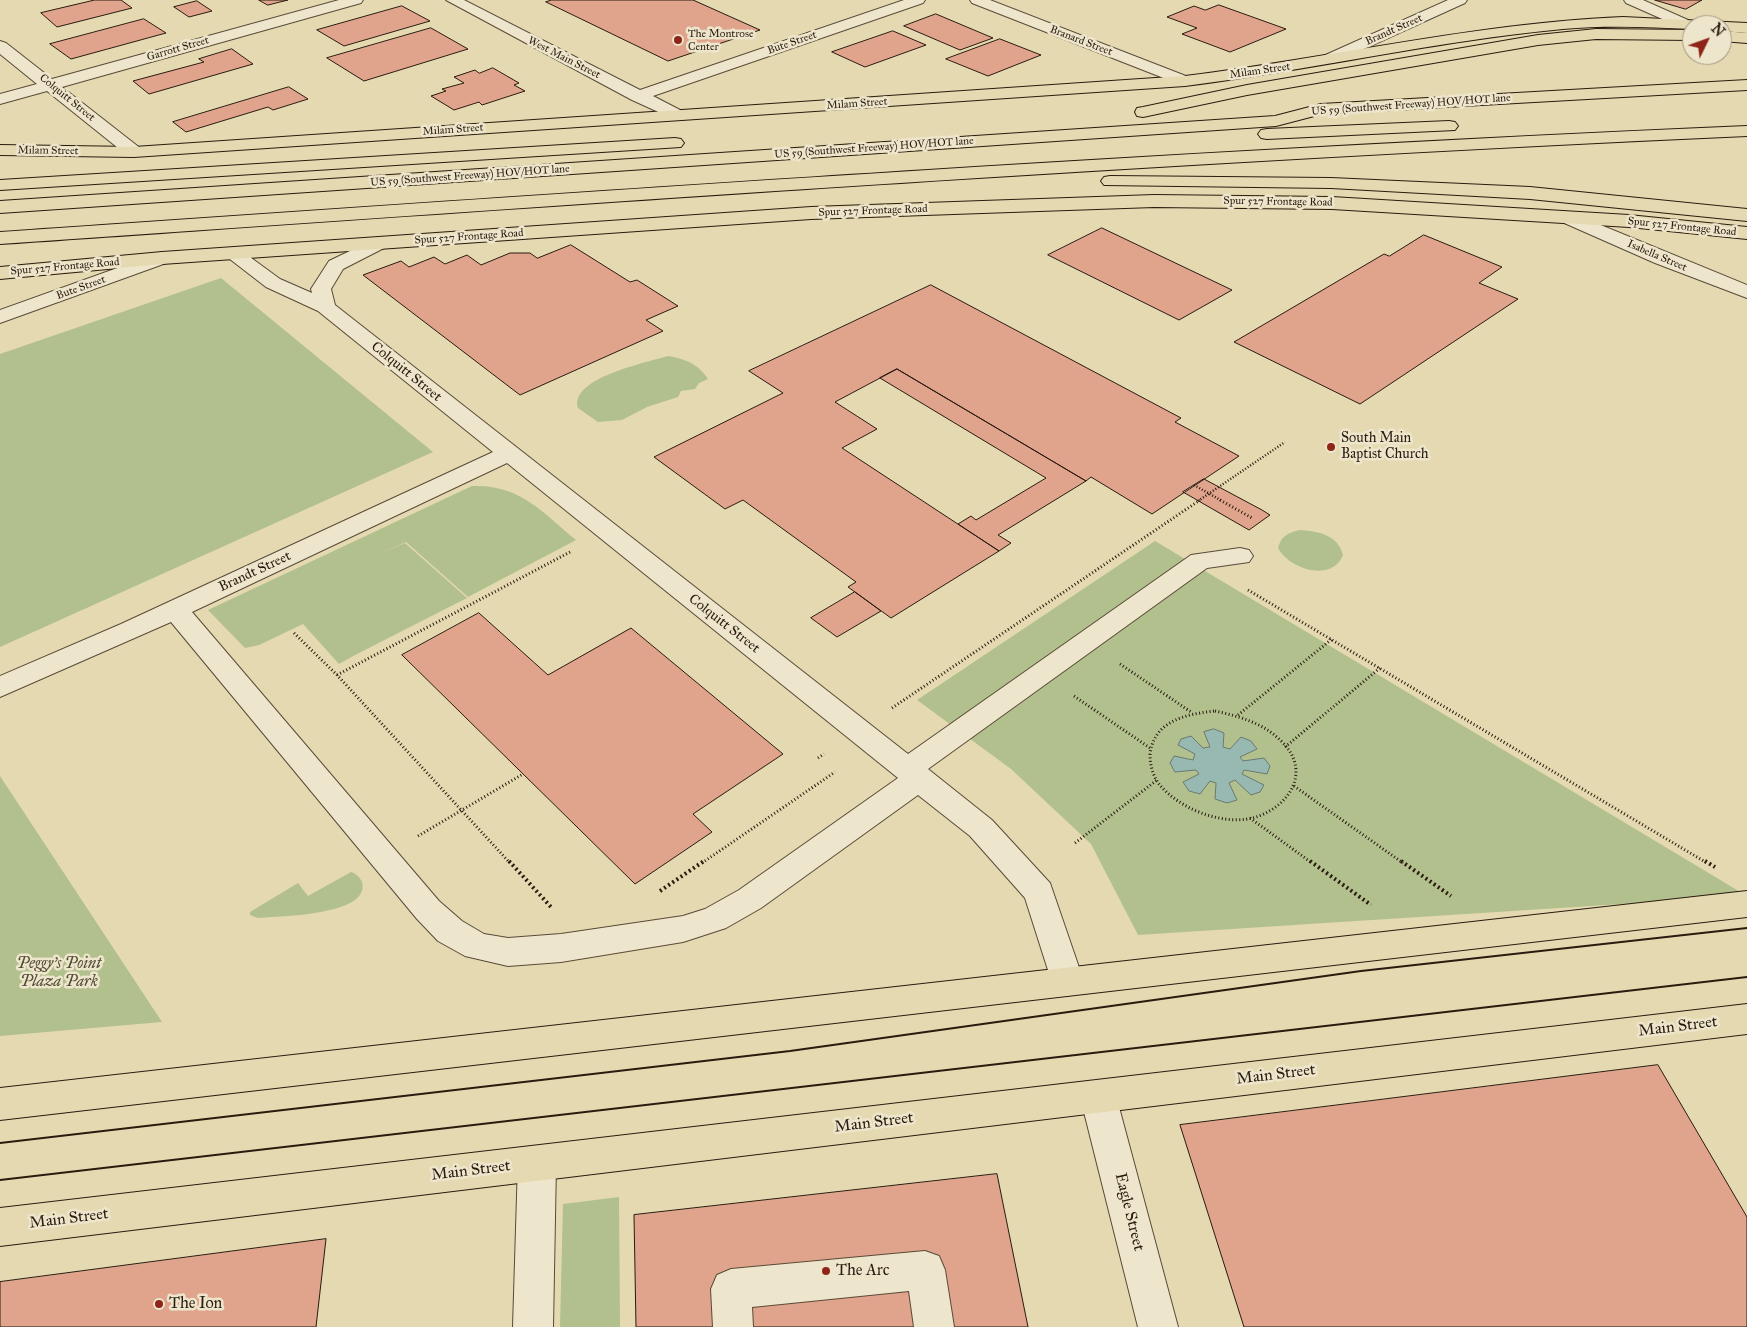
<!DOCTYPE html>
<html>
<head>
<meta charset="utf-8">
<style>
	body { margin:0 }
	#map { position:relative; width:1747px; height:1327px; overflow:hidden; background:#e5d9b1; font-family:"IM FELL Great Primer",serif }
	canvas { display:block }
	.north { position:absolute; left:1682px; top:15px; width:50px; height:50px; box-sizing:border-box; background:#eee6cc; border:1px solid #a09580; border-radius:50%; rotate:48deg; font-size:14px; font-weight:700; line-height:20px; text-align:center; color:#2a1b0f }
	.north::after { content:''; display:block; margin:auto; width:18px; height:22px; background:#8f2418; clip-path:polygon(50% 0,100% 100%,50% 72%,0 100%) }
</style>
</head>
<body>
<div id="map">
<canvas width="1747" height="1327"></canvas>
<div class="north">N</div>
</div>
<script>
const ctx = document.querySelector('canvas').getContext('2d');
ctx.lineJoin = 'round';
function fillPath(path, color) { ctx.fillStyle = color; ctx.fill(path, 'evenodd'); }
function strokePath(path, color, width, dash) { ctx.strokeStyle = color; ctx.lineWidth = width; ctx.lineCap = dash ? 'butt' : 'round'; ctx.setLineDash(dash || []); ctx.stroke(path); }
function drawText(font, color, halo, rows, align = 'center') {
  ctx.font = font + ' "IM FELL Great Primer",serif'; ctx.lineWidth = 5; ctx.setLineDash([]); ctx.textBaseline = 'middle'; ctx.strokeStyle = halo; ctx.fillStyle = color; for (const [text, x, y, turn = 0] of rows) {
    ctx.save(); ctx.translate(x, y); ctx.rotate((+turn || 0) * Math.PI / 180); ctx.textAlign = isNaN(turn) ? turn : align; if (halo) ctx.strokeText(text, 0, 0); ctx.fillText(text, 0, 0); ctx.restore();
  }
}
fillPath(new Path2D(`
	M221,278L433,452L0,647V354Z
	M668,356C686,359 698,364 708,379L699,383L695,389L681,391L678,397L647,407L622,420L598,422L578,408C569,378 648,362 668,356Z
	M472,486C520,484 542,512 576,540L468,597L406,542L381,553L405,543L467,598L357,654L299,596L357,654L339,664L303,624L259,645L245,648L208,610Z
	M1299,530C1318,531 1338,535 1343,555C1332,583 1289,569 1278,548C1281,536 1288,533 1299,530Z
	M1155,541L1747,896L1138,935L1091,844L1011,769L917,700Z
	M0,776L162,1022L0,1036Z
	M351,872C355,873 360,877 362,882C371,916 278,916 258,918L250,915V912L298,883L308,896Z
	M619,1197L620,1327H560L563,1204Z`), '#b2c08e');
const water = new Path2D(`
	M1214,729L1224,733L1223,747L1230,749L1241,737L1251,741L1257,749L1240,757L1243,761L1264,758L1270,766L1267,774L1244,770L1242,774L1264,785L1260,792L1251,795L1235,780L1229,783L1237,800L1227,803L1215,799L1216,783L1210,781L1200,794L1189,791L1183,782L1199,774L1196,770L1175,772L1170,763L1174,756L1193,760L1195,754L1178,745L1181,739L1191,736L1203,748L1210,747L1204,732Z`);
fillPath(water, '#97b9b2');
strokePath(water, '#6b7a71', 1);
const building = new Path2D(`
	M95,0H121L132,8L57,27L41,13Z
	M259,0H288L268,5Z
	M552,0H693L760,30L668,61L546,2Z
	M1655,0H1702L1686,9Z
	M197,1L212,11L189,17L174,7Z
	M1219,5L1286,29L1230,52L1182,34L1197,28L1167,17L1194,6L1205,10Z
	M402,6L430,21L344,46L317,30Z
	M936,14L993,38L960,50L904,26Z
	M144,19L166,33L71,59L50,44Z
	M431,28L468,49L364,81L327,58Z
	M893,31L926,45L865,67L832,52Z
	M1000,39L1041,55L988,76L946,59Z
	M232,49L253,64L149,94L133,81L204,62L199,59Z
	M493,68L519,83L514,85L525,91L482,105L479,102L454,110L431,96L446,91L442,89L464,83L454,77L475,70L479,73Z
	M289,87L308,99L273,110L268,107L186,132L173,122Z
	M1102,228L1232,290L1179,320L1048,255Z
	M1424,235L1502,267L1479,283L1518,299L1360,404L1234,342L1384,254L1389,256Z
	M571,245L630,282L637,280L678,306L646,320L663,331L520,395L363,275L401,261L409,267L434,257L445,264L467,255L481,265L510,253H530L537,258Z
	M931,285L1181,418L1175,422L1239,456L1152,514L1091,477L1086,481L897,369L835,402L877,429L842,448L999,551L891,618L848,587L856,582L743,500L725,509L654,457L783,393L749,371Z
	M897,369L1086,481L998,535L1011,543L999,551L958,524L971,516L976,520L1046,478L880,378Z
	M1204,479L1262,510L1270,515L1249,530L1183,492Z
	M855,592L881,611L837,637L811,618Z
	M479,613L548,675L631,628L783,754L693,814L712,832L635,884L402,655Z
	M1658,1065L1747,1217V1327H1244L1180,1125Z
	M997,1174L1028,1327H636L634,1215Z
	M326,1239L316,1327H0V1282Z`);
fillPath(building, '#e0a48d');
strokePath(building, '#2a1b0f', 1);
const minor = new Path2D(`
	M339,0H363L361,3L62,87L140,148L143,152L140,156H128L47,91L0,104V94L37,84L0,54V41L6,43L52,79Z
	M446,0H464L640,90L904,0H925L923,3L653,96L682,111L684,115L682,119L676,120L632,100Z
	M970,0H990L1191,78L1193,81L1185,86L1179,84L972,3Z
	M1448,0H1467L1465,3L1333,63H1321L1319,60L1321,57Z
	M1624,0H1643L1688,20L1691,23L1688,26H1678L1626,3Z
	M1569,212L1747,285V298L1655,263L1562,222L1560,218L1562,214Z
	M379,237L386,239L389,243L386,247L343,269L331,289L335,305L908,754L1191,555L1240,548L1249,550L1253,556L1249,562L1207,568L928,769L992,820L1050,883L1084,982L1079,992L1067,996L1055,992L1025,898L970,836L918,795L761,908L726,928L683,942L561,962L508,966L465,956L438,941L417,919L171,622L0,697V676L121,624L493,452L318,311L266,287L222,253L225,249H239L280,279L312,293L311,289L329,261ZM507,463L898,778L739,890L705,909L683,916L561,934L508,938L484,934L462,921L439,901L192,612Z
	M162,252L169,254L172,258L169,262L0,323V310Z
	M1098,1080L1111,1085L1116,1096L1178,1327H1138L1080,1096L1085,1085Z
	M537,1146L550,1151L556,1163L553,1327H513L518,1163L524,1151Z
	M925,1251L939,1256L945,1270L954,1327H914L909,1291L752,1307L753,1327H713L711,1289L717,1275L731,1269Z`);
const major = new Path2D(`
	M1623,17L1747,23V33L1722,31V25H1692V29C1649,27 1606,25 1563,29C1436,41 1312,70 1185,86L134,157L0,155V145L134,147L1185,76C1331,58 1476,23 1623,17Z
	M1154,195L1332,197L1629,215L1747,227V239L1629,227L1332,209L1154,207L811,219L162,264L0,279V267L162,252L811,207Z
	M1747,891V917L0,1120V1088Z
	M1747,1004V1034L0,1246V1208Z`);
const highway = new Path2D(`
	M1596,29L1692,30V40L1596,39L1538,45L1247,95L1143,117L1137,116L1135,112L1137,108L1143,107L1247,85L1538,35Z
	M1722,31L1747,33V43L1722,41Z
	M1747,80V90L1322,114L1276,126L0,213V201L1275,116L1321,104Z
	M1449,121L1455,122L1458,126L1455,130L1267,139L1261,138L1258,134L1261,130L1267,129Z
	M1747,126V136C1164,162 582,204 0,244V232C582,192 1164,151 1747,126Z
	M675,138L681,139L684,143L681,147L0,190V180Z
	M1110,176L1331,178L1530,187L1747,209V221L1530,199L1331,188L1104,185L1101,181L1104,177Z`);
strokePath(minor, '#594a38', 2);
strokePath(major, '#2a1b0f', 2);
strokePath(highway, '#2a1b0f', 2);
strokePath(new Path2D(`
	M1194,485L1222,501
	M1198,501L1285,442`), '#2a1b0f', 2.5, [1, 2]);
strokePath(new Path2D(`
	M1220,500L1252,518
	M1248,590L1707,863
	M294,633L337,675L510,863
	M1120,664L1191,712
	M337,675L572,551
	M1074,696L1150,748
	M892,708L1200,500
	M1215,711C1238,716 1263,723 1280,740C1311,768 1293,803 1259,816C1227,828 1180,810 1159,784C1153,776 1150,765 1150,755C1153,721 1186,714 1215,711Z
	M1238,715L1332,639
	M1285,747L1380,668
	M818,758L824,754
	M1294,786L1403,863
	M1250,818L1312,863
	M418,836L523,774
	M1075,843L1157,780
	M702,863L835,772`), '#2a1b0f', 3, [1, 2.5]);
strokePath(new Path2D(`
	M509,861L551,907
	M1310,861L1371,905
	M1401,861L1451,896
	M1705,861L1715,867
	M660,891L704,861`), '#2a1b0f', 4, [2, 3]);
fillPath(minor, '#eee6cc');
fillPath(major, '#e5d9b1');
fillPath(highway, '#e5d9b1');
strokePath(new Path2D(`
	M0,1143L790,1051L1361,971L1747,928
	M0,1180L1747,977`), '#2a1b0f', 2);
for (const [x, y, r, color] of [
	[678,40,5,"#8f2418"],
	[1331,447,5,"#8f2418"],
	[826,1271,5,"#8f2418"],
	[159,1304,5,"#8f2418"]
]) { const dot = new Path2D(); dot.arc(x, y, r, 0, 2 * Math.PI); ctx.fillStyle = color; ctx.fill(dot); strokePath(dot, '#eee6cc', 2); }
drawText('11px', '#2a1b0f', '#eee6cc', [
	["Brandt Street",1394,30,-24],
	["Branard Street",1081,41,21],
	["Bute Street",792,43,-19],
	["Garrott Street",178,49,-16],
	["West Main Street",564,58,27],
	["Milam Street",1260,71,-8],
	["Colquitt Street",67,98,39],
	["Milam Street",857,104,-4],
	["US 59 (Southwest Freeway) HOV/HOT lane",1411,105,-4],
	["Milam Street",453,130,-4],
	["US 59 (Southwest Freeway) HOV/HOT lane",874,148,-4],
	["Milam Street",48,151,1],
	["US 59 (Southwest Freeway) HOV/HOT lane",470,176,-4],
	["Spur 527 Frontage Road",1278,202,1],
	["Spur 527 Frontage Road",873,211,-2],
	["Spur 527 Frontage Road",1682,227,6],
	["Spur 527 Frontage Road",469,237,-4],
	["Isabella Street",1657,256,23],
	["Spur 527 Frontage Road",65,267,-5],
	["Bute Street",81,288,-20]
]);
drawText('11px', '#2a1b0f', '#eee6cc', [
	["The Montrose",688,34],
	["Center",688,47]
], 'left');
drawText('14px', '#2a1b0f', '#eee6cc', [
	["Colquitt Street",406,372,39],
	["Brandt Street",255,572,-25],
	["Colquitt Street",724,624,38]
]);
drawText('14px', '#2a1b0f', '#eee6cc', [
	["South Main",1341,439],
	["Baptist Church",1341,455]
], 'left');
drawText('italic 16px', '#534d35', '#eee6cc', [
	["Peggy's Point",59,964],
	["Plaza Park",59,982]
]);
drawText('16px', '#2a1b0f', '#eee6cc', [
	["Main Street",1678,1027,-7],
	["Main Street",1276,1075,-7],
	["Main Street",874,1123,-7],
	["Main Street",471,1171,-7],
	["Eagle Street",1129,1212,76],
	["Main Street",69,1219,-7]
]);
drawText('16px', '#2a1b0f', '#eee6cc', [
	["The Arc",836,1271],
	["The Ion",169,1304]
], 'left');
</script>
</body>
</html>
